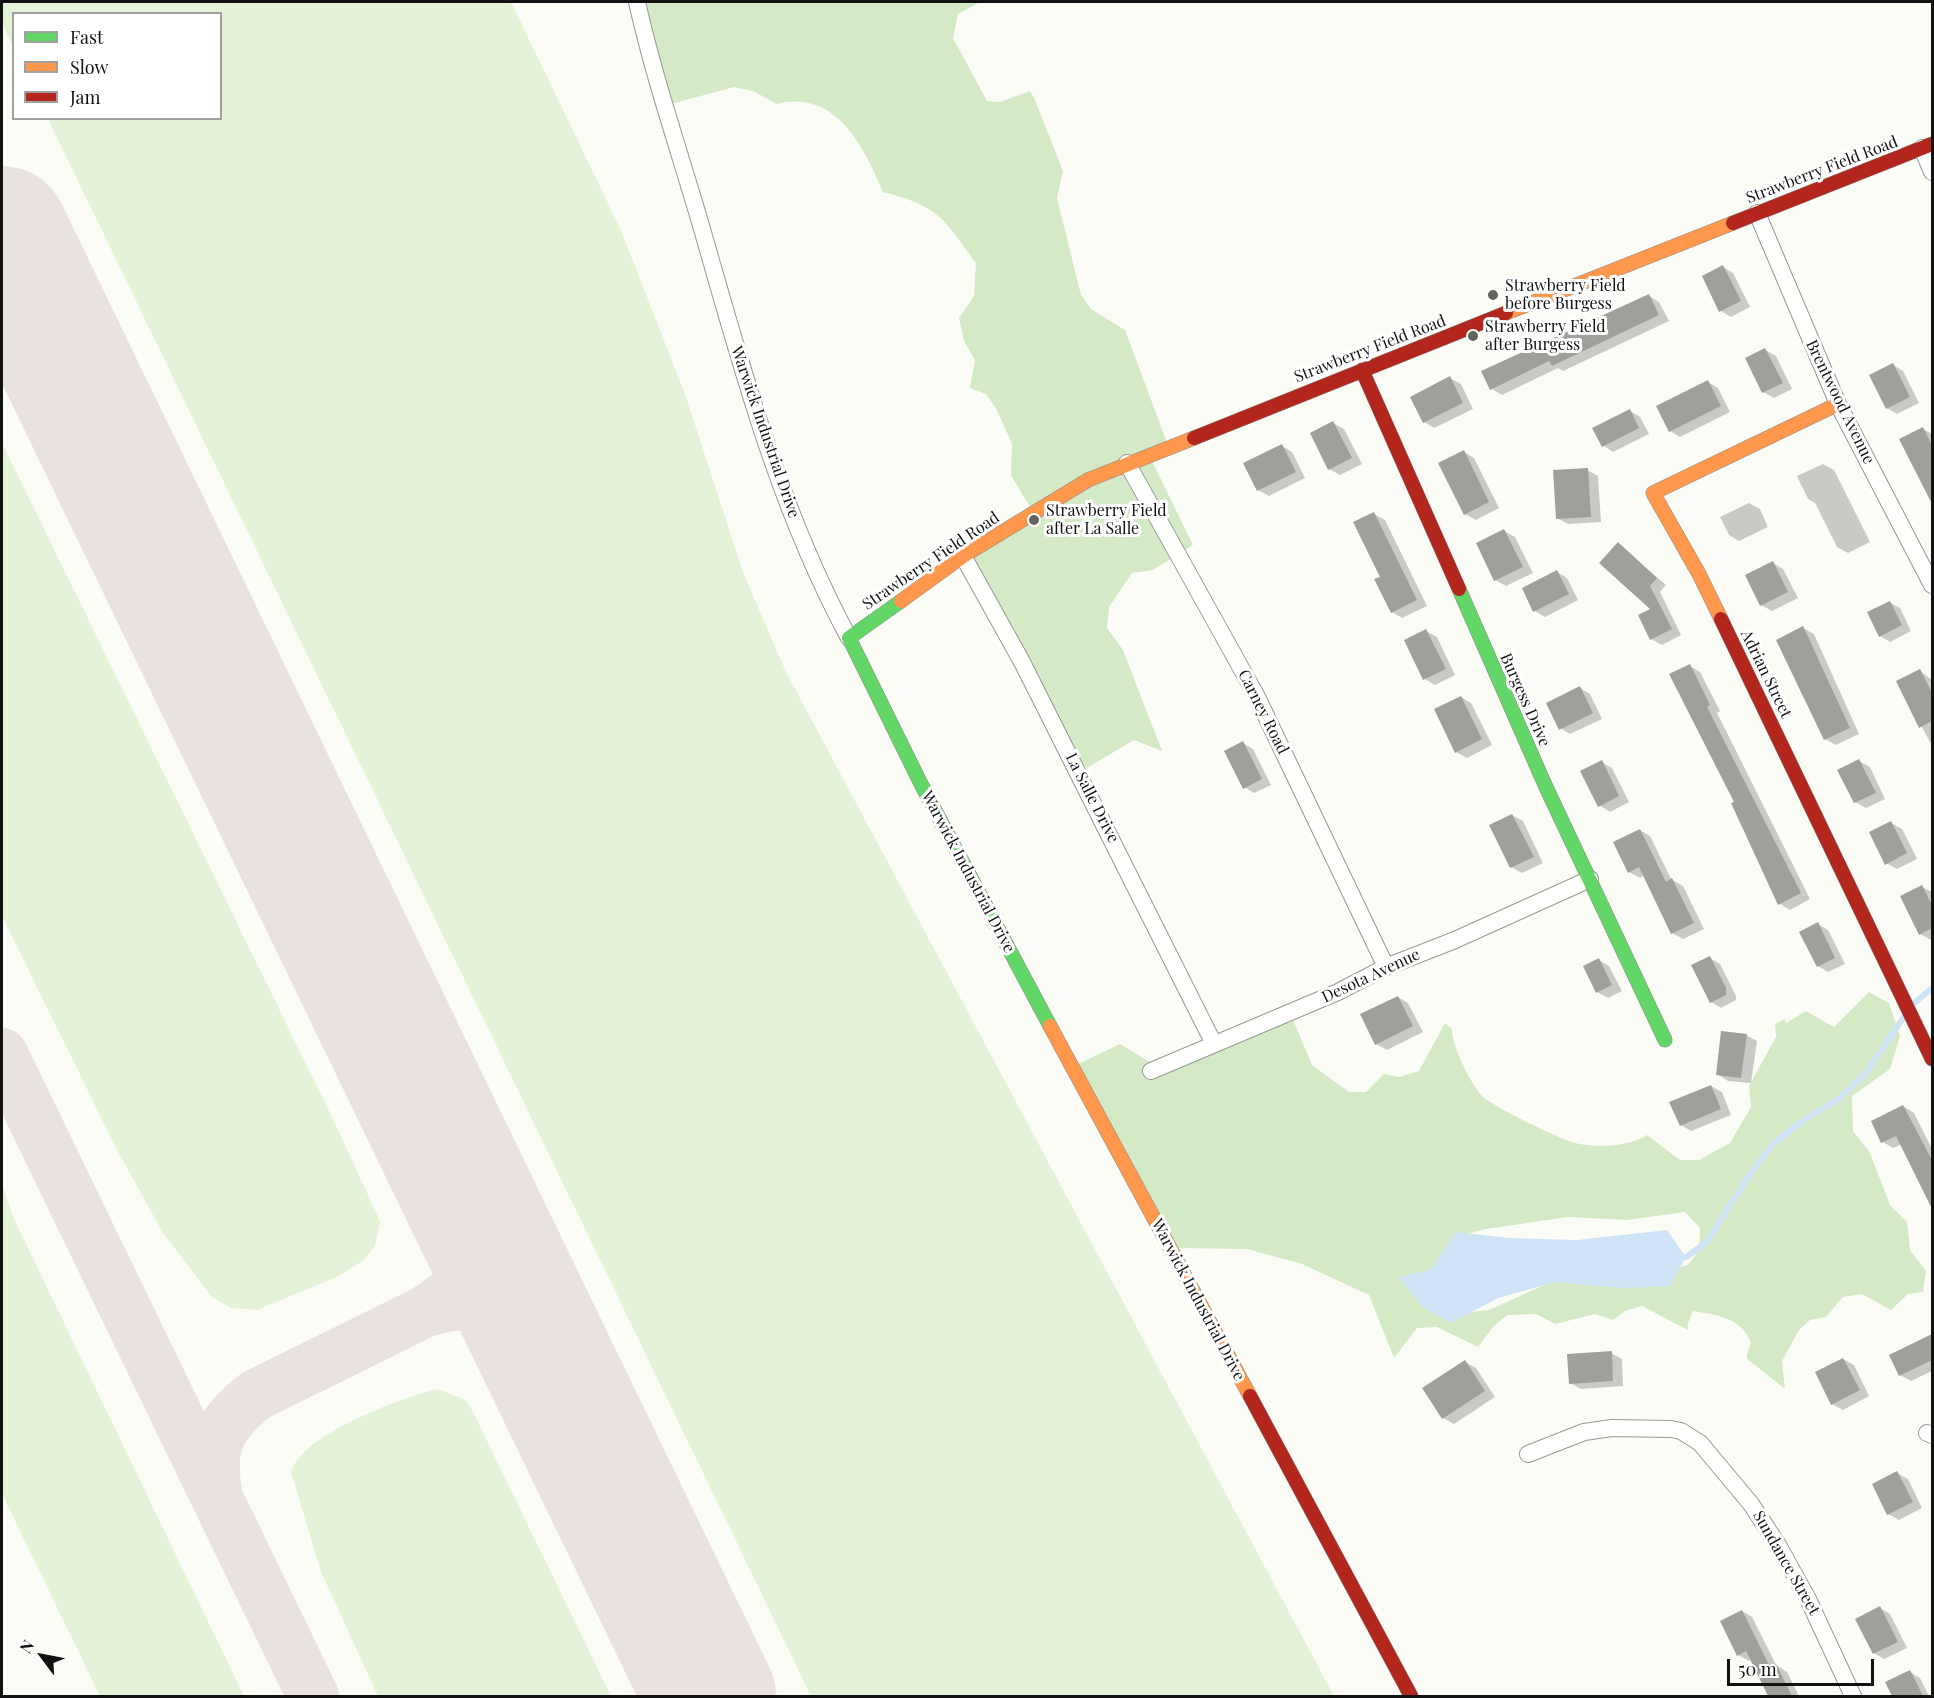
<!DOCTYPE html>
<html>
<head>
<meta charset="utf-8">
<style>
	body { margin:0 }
	#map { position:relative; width:1934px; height:1698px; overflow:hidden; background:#fcfcf7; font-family:"Playfair Display",serif }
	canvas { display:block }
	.frame { position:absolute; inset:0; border:3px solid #111; pointer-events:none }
	.legend { position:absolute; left:12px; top:12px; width:210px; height:108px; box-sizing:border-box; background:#fff; border:2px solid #a0a0a0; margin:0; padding:8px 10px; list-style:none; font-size:18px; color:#111 }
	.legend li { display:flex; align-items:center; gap:12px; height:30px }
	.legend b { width:30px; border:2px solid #a0a0a0 }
	.north { position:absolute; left:12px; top:1626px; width:60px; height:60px; -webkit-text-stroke:4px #fff; paint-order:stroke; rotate:302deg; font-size:16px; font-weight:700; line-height:24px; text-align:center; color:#111 }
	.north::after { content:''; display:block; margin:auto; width:21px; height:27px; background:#111; clip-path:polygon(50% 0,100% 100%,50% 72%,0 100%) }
	.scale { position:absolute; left:1727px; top:1659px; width:147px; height:27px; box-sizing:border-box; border:3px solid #111; border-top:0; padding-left:8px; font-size:18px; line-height:21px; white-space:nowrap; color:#111; -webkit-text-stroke:4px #fff; paint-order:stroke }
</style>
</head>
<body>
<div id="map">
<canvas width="1934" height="1698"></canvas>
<div class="frame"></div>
<ul class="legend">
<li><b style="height:8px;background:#63d668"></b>Fast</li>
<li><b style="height:8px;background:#ff974d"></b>Slow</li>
<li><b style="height:8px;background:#b3261e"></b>Jam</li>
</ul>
<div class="north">N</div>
<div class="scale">50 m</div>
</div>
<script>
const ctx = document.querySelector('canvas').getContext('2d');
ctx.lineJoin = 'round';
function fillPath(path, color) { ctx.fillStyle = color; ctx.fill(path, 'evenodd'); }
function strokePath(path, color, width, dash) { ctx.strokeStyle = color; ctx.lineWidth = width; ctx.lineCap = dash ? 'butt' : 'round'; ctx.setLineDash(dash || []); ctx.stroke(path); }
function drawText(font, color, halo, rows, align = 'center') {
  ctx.font = font + ' "Playfair Display",serif'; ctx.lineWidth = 6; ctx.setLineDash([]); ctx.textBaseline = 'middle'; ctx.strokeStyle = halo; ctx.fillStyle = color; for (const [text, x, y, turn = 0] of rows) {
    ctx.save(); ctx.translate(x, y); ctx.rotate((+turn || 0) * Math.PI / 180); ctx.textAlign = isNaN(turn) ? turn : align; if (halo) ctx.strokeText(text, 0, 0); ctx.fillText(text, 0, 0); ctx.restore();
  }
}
fillPath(new Path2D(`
	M2,2H511L620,228L685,394L743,572L786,672L1334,1696H811L48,119L220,118V14H14L13,47L2,22Z
	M2,443L333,1119L380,1221L375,1246L364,1260L339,1276L257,1310L231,1308L212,1297L163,1233L116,1148L2,916Z
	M2,1184L14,1219L244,1696H100L2,1494Z
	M437,1389L464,1399L472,1410L611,1696H378L321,1572L291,1472C302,1434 401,1398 437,1389Z`), '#e4f2d8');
fillPath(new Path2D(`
	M637,2H980L958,14L953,38L987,101L1000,102L1030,91L1035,100L1063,171L1057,198L1081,295L1091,309L1125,330L1166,440L1150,457L1193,545L1153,570L1132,573L1109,607L1107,628L1123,650L1162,751L1134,740L1087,768L1081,762L1023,647L972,554L1034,514L1011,475L1012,444L997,410L986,394L970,388L975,360L964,341L959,318L974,296L976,263C944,219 939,206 883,192C864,147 836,89 777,104L753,91L734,87L667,105Z
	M1869,992L1889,1003L1900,1036L1890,1069L1852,1096L1853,1131L1870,1153L1890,1205L1907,1222L1910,1250L1926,1271L1923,1292L1908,1294L1891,1310L1862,1294L1843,1297L1826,1317L1810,1320L1799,1330L1782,1361L1785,1389L1746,1358L1751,1342C1740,1317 1717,1315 1693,1311L1688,1323V1330L1642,1306L1625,1311L1613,1320L1595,1314L1555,1324L1536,1314L1507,1315L1493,1327L1478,1347L1437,1327L1417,1328L1394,1358L1369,1295L1302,1264L1247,1249L1171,1248L1074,1066L1120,1044L1160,1068L1291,1015L1312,1065L1349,1092H1366L1384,1074L1399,1077L1419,1071L1445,1023L1452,1029C1452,1046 1470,1082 1481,1095C1491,1106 1560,1139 1575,1143C1595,1148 1629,1147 1647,1135L1680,1160H1699L1730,1143L1751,1107L1749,1086L1776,1037L1775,1024L1785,1019L1786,1023L1806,1011L1834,1027ZM1685,1212L1700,1228L1699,1250L1688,1265L1643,1275L1551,1282L1489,1310L1470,1312L1455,1237L1486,1229L1568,1217L1627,1220Z`), '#d4e9c6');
fillPath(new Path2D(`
	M1667,1230L1686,1257L1670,1286L1622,1288L1556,1282L1498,1298L1451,1323L1424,1308L1398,1277L1430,1270L1456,1232L1508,1238L1577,1240Z`), '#cee4f6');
fillPath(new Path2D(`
	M1723,267L1733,273L1750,307L1731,317L1721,311Z
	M1649,296L1659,302L1669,321L1563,371L1558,368L1502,395L1492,389L1483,372Z
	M1765,350L1776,356L1792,389L1774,398L1763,392Z
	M1893,365L1903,371L1919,403L1897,414L1887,408Z
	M1450,378L1461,384L1473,409L1434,428L1424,422Z
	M1708,382L1718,388L1730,412L1680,437L1670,431Z
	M1630,411L1640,417L1649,434L1613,452L1603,445Z
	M1333,423L1344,429L1362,464L1340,475L1329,469Z
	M1923,429L1932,434V502L1901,440Z
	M1282,446L1292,452L1305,478L1269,496L1258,490Z
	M1464,452L1474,458L1499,508L1476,520L1465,514Z
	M1823,464L1834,470L1870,542L1848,553L1837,547L1815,503L1808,499L1797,476Z
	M1587,470L1598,476L1601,522L1568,524L1557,518Z
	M1749,503L1760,509L1768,527L1739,541L1729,535L1720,517Z
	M1374,514L1385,520L1427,606L1402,618L1392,612L1382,577Z
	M1504,531L1515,537L1533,573L1506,586L1495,580Z
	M1618,544L1666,585L1660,592L1681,635L1662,645L1651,639L1652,609Z
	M1773,563L1783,569L1798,598L1772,611L1761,605Z
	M1557,572L1567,578L1578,600L1545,617L1535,611Z
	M1889,602L1900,608L1911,631L1890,642L1880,636Z
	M1803,628L1814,634L1859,734L1836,745L1825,739Z
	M1426,631L1437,637L1455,675L1435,685L1425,679Z
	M1690,666L1700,672L1720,711L1717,713L1810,899L1790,910L1780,904L1736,803Z
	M1920,671L1932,680V746L1898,682Z
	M1580,688L1590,694L1602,719L1570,734L1560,728Z
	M1461,697L1471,703L1492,745L1467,758L1456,752Z
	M1243,743L1253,749L1271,785L1254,793L1244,787Z
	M1859,761L1870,767L1885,799L1866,808L1855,802L1839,770Z
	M1601,762L1612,768L1629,802L1610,812L1599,805Z
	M1512,815L1523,821L1543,863L1522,873L1511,867Z
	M1891,823L1902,829L1917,859L1897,869L1886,863Z
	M1640,830L1650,836L1671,879L1683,886L1704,929L1683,939L1672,933L1644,875L1640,878L1629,872Z
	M1922,887L1932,892L1931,940L1920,934Z
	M1818,924L1828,930L1845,964L1828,972L1818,966Z
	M1710,958L1720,964L1736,996V1000L1721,1008L1711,1002Z
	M1599,960L1609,966L1622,991L1608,998L1597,992Z
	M1398,997L1408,1003L1423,1032L1387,1050L1376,1044Z
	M1746,1035L1757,1041L1751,1083L1728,1081L1717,1074Z
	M1711,1086L1722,1092L1731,1115L1691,1131L1681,1125Z
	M1903,1106L1914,1113L1932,1149V1200L1929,1198L1902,1144L1893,1148L1883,1142Z
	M1932,1335V1371L1911,1381L1900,1375L1891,1356Z
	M1611,1353L1622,1359L1623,1386L1581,1389L1570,1383Z
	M1843,1359L1854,1365L1869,1396L1843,1410L1832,1404Z
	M1465,1362L1476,1368L1495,1397L1454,1424L1443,1418Z
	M1897,1473L1908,1479L1922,1508L1899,1520L1888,1514Z
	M1880,1608L1890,1614L1907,1648L1884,1659L1874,1653Z
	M1742,1611L1752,1617L1776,1665L1787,1672L1799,1696H1770L1752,1659L1749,1661L1738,1655Z
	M1910,1672L1920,1678L1929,1696H1894L1887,1683Z`), '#0003');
strokePath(new Path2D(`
	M1912,1005L1932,988
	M1686,1257L1707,1242L1749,1175L1774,1143L1807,1118L1840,1098L1868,1070L1906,1014`), '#cee4f6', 6);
strokePath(new Path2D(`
	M2,1054L313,1696
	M426,1311C435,1304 445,1299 453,1291C481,1263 471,1223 463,1189
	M217,1498C208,1449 216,1426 256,1395L426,1311C477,1294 510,1310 542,1351`), '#eae2de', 52);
strokePath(new Path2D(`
	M2,232L710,1696`), '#eae2de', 132);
fillPath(new Path2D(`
	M1723,265L1741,301L1719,312L1702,276Z
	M1649,294L1659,315L1552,366L1549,361L1490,390L1481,371Z
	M1765,348L1783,383L1762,393L1745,358Z
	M1893,363L1910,397L1886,409L1869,375Z
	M1450,376L1463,403L1423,423L1410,397Z
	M1708,380L1721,406L1669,432L1656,406Z
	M1630,409L1639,428L1602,447L1592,428Z
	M1333,421L1352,458L1328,470L1310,433Z
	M1923,427L1932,446V504L1899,439Z
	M1282,444L1296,472L1257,491L1243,463Z
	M1464,450L1489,502L1464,515L1438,463Z
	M1588,468L1591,517L1556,519L1553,470Z
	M1374,512L1417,600L1391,613L1374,579L1380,577L1353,522Z
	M1504,529L1523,567L1494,581L1476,543Z
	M1618,542L1657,578L1650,586L1672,629L1650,640L1638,615L1650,609L1599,563Z
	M1773,561L1788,592L1760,606L1745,575Z
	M1557,570L1569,594L1533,612L1522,588Z
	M1890,601L1902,625L1879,637L1867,612Z
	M1803,626L1850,728L1824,740L1776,640Z
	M1426,629L1446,669L1423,680L1404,640Z
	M1690,664L1710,705L1707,707L1801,893L1778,905L1731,803L1734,802L1669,674Z
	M1920,669L1932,693V721L1919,728L1896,681Z
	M1580,686L1593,713L1559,730L1546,703Z
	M1461,696L1482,739L1455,753L1434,709Z
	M1243,741L1262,779L1243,789L1224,751Z
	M1859,759L1876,793L1854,803L1837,770Z
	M1602,760L1619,796L1598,807L1580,771Z
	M1512,814L1534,857L1510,868L1489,825Z
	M1891,821L1907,853L1885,865L1869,832Z
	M1640,829L1666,882L1672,878L1694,923L1671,934L1639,867L1628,873L1613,842Z
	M1922,885L1932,905V928L1919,935L1900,896Z
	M1818,922L1835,958L1817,967L1799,932Z
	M1710,956L1726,988V995L1710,1003L1691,965Z
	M1599,958L1612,985L1596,993L1583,966Z
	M1398,996L1413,1026L1375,1045L1360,1014Z
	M1721,1031L1747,1034L1741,1078L1716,1075Z
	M1711,1085L1721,1109L1680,1126L1669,1102Z
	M1903,1105L1932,1160V1209L1896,1136L1881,1143L1871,1121Z
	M1932,1334V1360L1899,1376L1889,1355Z
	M1612,1351L1613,1381L1569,1384L1567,1354Z
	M1843,1358L1860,1390L1831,1405L1815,1372Z
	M1465,1360L1485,1391L1442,1419L1422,1388Z
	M1897,1471L1913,1502L1887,1515L1872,1484Z
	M1880,1606L1898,1642L1873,1654L1855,1619Z
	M1742,1610L1770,1667L1776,1664L1792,1696H1768L1746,1651L1737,1656L1720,1621Z
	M1910,1670L1923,1696H1892L1885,1682Z`), '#a09f9c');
const street = new Path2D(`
	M637,2C654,78 680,153 702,229C742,368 779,509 849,638
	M1922,148L1932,172
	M1757,213L1838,404L1932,585
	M1127,463L1256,695L1386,967
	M963,556L1022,662L1214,1044
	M1151,1071L1338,992L1386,967L1455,940L1590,879
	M1927,1433L1932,1435
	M1528,1454L1584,1432L1612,1428L1671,1429L1681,1431L1700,1443L1751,1504L1778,1545L1808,1599L1853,1696`);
const fast = new Path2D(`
	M1459,589L1545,785L1665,1040
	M901,601L849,638L921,784L1050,1026`);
const slow = new Path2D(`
	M1506,313L1733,223
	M901,601L963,556L1088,480L1194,438
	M1721,619L1699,574L1653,493L1838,404
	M1050,1026L1250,1396`);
const jam = new Path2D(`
	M1733,223L1932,144
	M1362,370L1459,589
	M1194,438L1506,313
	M1721,619L1932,1059
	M1250,1396L1411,1696`);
strokePath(street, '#979795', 18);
strokePath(fast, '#8d8d8b', 15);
strokePath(slow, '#8d8d8b', 15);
strokePath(jam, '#8d8d8b', 15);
strokePath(street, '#fffffe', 16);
strokePath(fast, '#63d668', 14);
strokePath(slow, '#ff974d', 14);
strokePath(jam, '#b3261e', 14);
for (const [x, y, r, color] of [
	[1493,295,6,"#636362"],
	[1473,336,6,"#636362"],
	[1034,520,6,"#636362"]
]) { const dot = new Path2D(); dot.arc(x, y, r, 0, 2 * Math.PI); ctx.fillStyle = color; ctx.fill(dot); strokePath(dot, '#fff', 2); }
drawText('16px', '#111', '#fff', [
	["Strawberry Field Road",1822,170,-21],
	["Strawberry Field Road",1370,349,-21],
	["Brentwood Avenue",1840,402,64],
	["Warwick Industrial Drive",765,432,71],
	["Strawberry Field Road",931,561,-34],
	["Adrian Street",1766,674,64],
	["Burgess Drive",1525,700,66],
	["Carney Road",1263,712,63],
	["La Salle Drive",1092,798,63],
	["Warwick Industrial Drive",968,872,62],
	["Desota Avenue",1371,976,-25],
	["Warwick Industrial Drive",1198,1300,62],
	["Sundance Street",1786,1563,60]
]);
drawText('16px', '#111', '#fff', [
	["Strawberry Field",1505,286],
	["before Burgess",1505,304],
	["Strawberry Field",1485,327],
	["after Burgess",1485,345],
	["Strawberry Field",1046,511],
	["after La Salle",1046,529]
], 'left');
</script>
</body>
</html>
